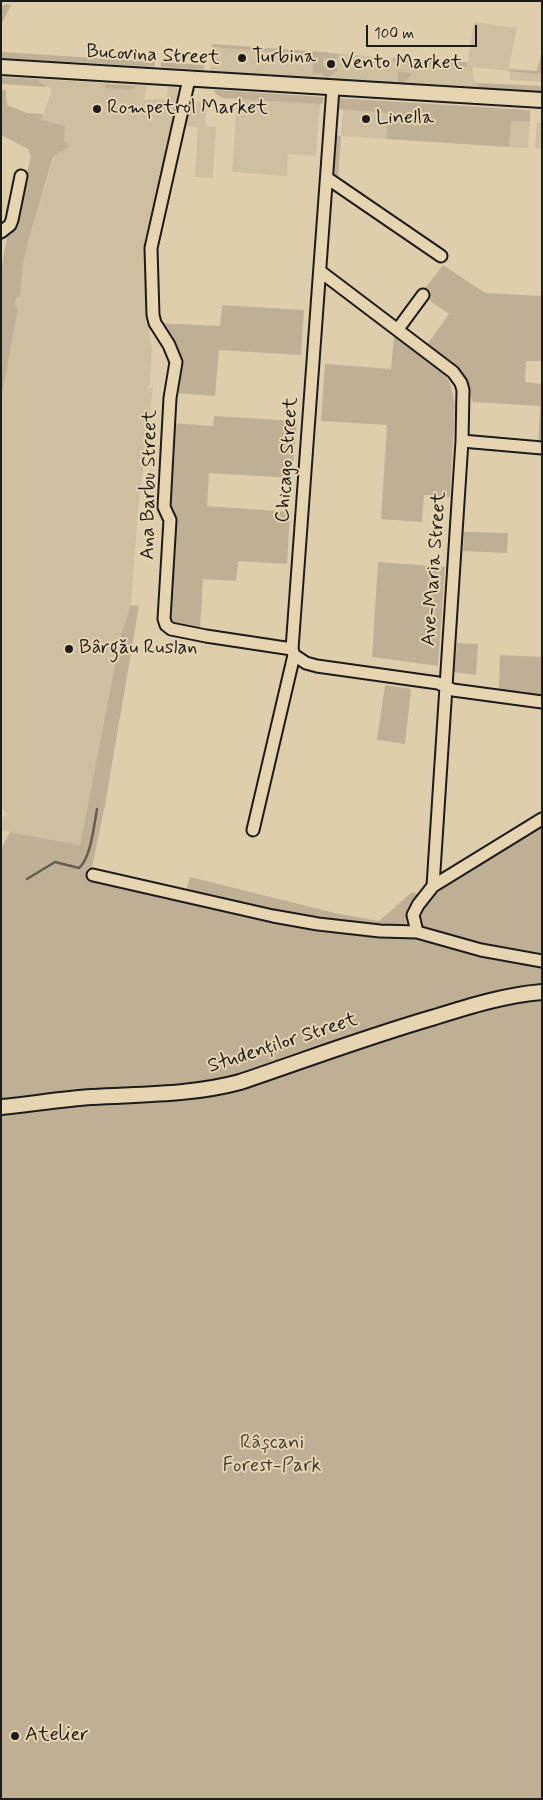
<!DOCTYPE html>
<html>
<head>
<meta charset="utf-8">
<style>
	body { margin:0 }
	#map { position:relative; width:543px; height:1800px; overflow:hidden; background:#dfceac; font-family:Mynerve,sans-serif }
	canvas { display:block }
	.frame { position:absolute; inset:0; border:2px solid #1c1c1c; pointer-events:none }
	.scale { position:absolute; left:366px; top:25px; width:111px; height:22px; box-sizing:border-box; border:2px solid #1c1c1c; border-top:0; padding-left:6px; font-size:15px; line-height:18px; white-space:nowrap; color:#1c1c1c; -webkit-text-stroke:4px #e7d5b2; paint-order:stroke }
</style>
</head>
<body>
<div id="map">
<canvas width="543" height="1800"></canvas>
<div class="frame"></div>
<div class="scale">100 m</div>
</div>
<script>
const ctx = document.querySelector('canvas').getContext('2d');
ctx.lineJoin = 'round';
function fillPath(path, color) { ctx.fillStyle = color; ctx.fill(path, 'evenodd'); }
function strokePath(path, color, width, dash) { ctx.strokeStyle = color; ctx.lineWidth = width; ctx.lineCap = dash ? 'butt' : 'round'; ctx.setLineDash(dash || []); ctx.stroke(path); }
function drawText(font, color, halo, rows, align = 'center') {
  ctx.font = font + ' Mynerve,sans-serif'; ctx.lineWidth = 4; ctx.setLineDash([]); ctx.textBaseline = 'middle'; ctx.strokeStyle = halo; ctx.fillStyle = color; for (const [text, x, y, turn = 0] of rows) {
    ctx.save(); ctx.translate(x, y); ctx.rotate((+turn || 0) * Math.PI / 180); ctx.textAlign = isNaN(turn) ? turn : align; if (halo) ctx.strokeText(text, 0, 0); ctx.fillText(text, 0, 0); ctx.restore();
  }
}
fillPath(new Path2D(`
	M474,22L517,28L508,71L473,67V77L479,88L210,71L211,47L308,55L309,51L380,57L393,58V62L467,67Z
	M510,71L542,75V82L510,80Z
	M36,79L147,86L144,100L166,99L168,87L185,88L146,260L145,272L152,315L149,333L152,349L150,384L147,389L153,387L138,510L131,605L121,634L80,845L1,830V818L8,814L1,808V401L18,310L15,305L16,298L20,295L23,265L28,242L54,157L65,149L64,141L41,120L52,90Z
	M237,99L320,104L316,156L288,154L287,176L232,172Z
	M189,101L208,102L205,126L216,127L213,178L195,177L198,127L183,126Z
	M343,110L388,113L386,139L341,136Z
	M511,121L530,122L528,148L509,147Z
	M537,122L542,123V149L535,148Z`), '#cebfa0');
fillPath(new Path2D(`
	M5,4L11,5L1,25V7Z
	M213,44L309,51L308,55L211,47Z
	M542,49V75L508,71L509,69L537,71Z
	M313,51L338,54L337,59L323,58V67L337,68L338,70L327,79L323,74L313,73Z
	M2,52L155,62V67L1,58Z
	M393,58L468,62L467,67L393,62Z
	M161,62L204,65V70L161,67Z
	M398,72L412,73L403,84L398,83Z
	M1,77L36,79L47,87L1,84Z
	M476,83L542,86L541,92L479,88Z
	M106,84L137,86L129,90L105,88Z
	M1,90H6L7,105L27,113L43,114L41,120L65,126L64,141L70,146L53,157L28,242L23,265L20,296L16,298L15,305L18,309L1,401V271L7,237L14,225L31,156L28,149L1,135Z
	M214,90L324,97L323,103L320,104L222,98L215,93Z
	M335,98L530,110V122L511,121L509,147L386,139L388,113L335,109Z
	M333,135L341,136L338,182L331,176Z
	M443,265L485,293L542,296V361H526L525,382L542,384V444H538L540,406L473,402L467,388L426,346L449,314L426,298L423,291Z
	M222,305L304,310L301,355L219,350L215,396L175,393L178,374L157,323L220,326Z
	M394,336L444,374L450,383L455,405L450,497L424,495L422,522L381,519L387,425L321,421L325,364L391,369Z
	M214,416L297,421L292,478L209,473L207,506L290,512L287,564L238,561L236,581L203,579L200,630L173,626L168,622L167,609L174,509L168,508L172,423L213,426Z
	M464,532L508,533L507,553L463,551Z
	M378,562L445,567L438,666L372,657Z
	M131,605L139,606L105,805L90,877L136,887L418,937L542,964V985L517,987L483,994L224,1080L177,1086L70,1092L1,1101V849L10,832L80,845L121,634Z
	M457,643L478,644L476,675L454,672Z
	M500,655L542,657V698L501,692L499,690Z
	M385,685L411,689L405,744L377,740Z
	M542,825V956C502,948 456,946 421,926C419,913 423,907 431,897L532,827Z
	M190,877L335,913L379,921L412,892L420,894L409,908L406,923L402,927L388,929L300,918L186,891Z
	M542,998V1799H1V1113L97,1104L186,1099L228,1093L322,1059L489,1006Z`), '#bfb095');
strokePath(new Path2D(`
	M27,879L55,862L79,868C91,858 94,825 97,809`), '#645e51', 2.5);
const minor = new Path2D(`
	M189,79L151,248L153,315L155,323L169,345L176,362L170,398L164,507L170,520L164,619L166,625L171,629L206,636L292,649
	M327,178L441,256
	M1,232L10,225L12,220L21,176
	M321,272L453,372L461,383L463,390L462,441L433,886L418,905L413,915L417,932
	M398,329L423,295
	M462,441L542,448
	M294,655L306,663L317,666L438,683L453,690L542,702
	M253,830L294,655L292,649L333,88
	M93,875L273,916L318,924L380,931L417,932L481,950L542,961
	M433,886L542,819`);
const major = new Path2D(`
	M1,67L542,100
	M1,1107C32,1104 62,1099 92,1097C142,1094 192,1095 240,1082C305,1060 369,1036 435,1017C470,1006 505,995 542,992`);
strokePath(minor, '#1c1c1c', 15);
strokePath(major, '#1c1c1c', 18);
strokePath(minor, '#e7d5b2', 11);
strokePath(major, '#e7d5b2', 14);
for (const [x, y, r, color] of [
	[242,58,5,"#1c1c1c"],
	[331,64,5,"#1c1c1c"],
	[97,109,5,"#1c1c1c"],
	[366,119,5,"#1c1c1c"],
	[69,649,5,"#1c1c1c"],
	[15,1736,5,"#1c1c1c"]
]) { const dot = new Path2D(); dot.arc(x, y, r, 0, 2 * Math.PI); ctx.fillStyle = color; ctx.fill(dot); strokePath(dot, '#e7d5b2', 2); }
drawText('20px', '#1c1c1c', '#e7d5b2', [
	["Bucovina Street",153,56,3],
	["Chicago Street",288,460,-86],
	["Ana Barbu Street",150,485,-89],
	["Ave-Maria Street",435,569,-86],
	["Studenților Street",283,1044,-18]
]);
drawText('20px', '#1c1c1c', '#e7d5b2', [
	["Turbina",252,58],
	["Vento Market",341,64],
	["Rompetrol Market",107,109],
	["Linella",376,119],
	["Bârgău Ruslan",79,649],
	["Atelier",25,1736]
], 'left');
drawText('20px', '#45413a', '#e7d5b2', [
	["Râșcani",272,1444],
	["Forest-Park",272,1467]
]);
</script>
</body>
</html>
